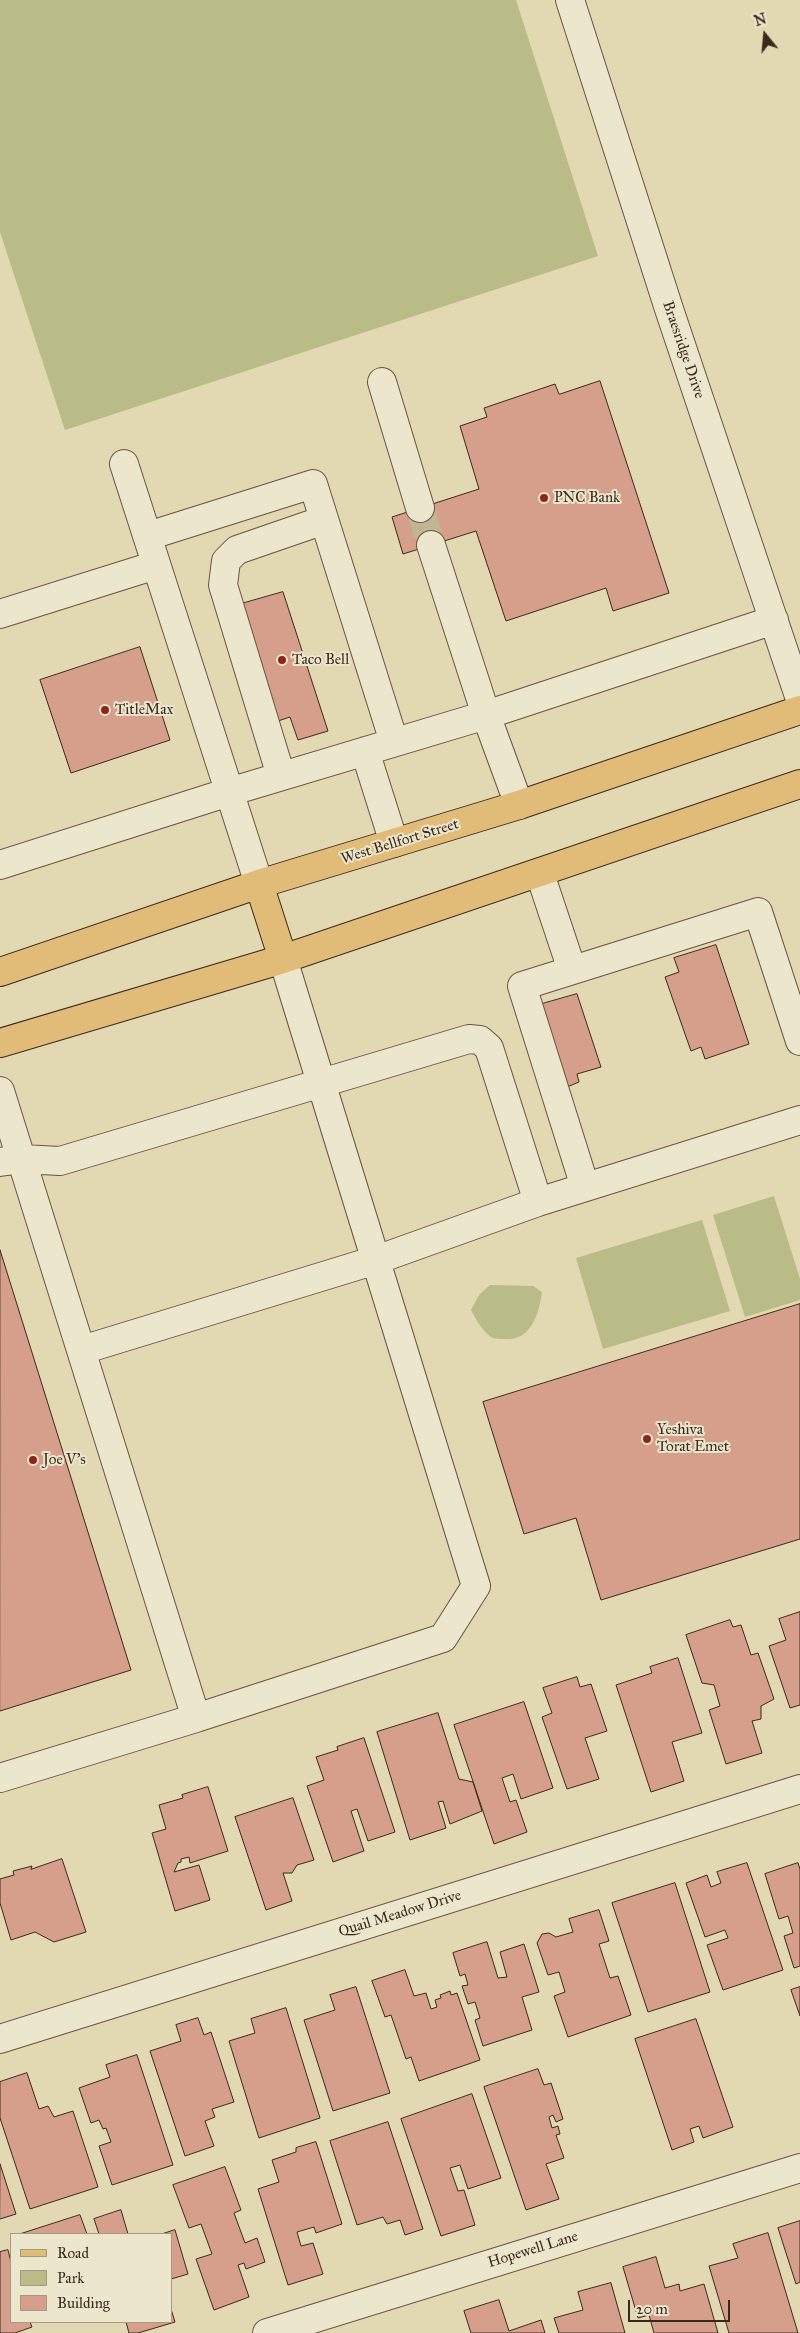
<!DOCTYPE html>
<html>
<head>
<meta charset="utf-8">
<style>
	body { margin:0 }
	#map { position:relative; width:800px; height:2333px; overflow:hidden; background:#e2d8b1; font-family:"IM FELL Great Primer",serif }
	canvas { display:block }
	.legend { position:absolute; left:10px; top:2233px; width:162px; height:90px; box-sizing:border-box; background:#ece6cc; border:1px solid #a69a86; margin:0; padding:6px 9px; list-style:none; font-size:15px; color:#3c291d }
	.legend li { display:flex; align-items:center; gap:10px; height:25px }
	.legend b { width:25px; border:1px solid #a69a86 }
	.north { position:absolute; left:740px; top:10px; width:50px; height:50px; -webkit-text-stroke:4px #ece6cc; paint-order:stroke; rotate:343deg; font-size:14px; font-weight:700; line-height:20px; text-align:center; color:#3c291d }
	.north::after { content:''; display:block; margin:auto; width:18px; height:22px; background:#3c291d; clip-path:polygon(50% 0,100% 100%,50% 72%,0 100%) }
	.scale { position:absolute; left:628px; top:2300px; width:102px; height:22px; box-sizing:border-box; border:2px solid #3c291d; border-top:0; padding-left:6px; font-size:15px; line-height:18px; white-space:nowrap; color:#3c291d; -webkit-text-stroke:4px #ece6cc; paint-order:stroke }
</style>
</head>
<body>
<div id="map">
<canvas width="800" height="2333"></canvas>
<ul class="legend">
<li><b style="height:6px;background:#e1bc78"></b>Road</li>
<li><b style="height:14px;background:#babc87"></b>Park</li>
<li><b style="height:14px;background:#d59f8b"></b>Building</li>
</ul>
<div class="north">N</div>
<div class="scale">20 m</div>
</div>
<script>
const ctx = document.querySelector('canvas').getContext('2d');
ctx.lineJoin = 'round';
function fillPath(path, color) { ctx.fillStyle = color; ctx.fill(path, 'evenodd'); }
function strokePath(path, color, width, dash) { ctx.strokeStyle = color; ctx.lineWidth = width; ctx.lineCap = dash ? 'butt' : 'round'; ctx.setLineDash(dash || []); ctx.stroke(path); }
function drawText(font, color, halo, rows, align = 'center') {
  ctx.font = font + ' "IM FELL Great Primer",serif'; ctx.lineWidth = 4; ctx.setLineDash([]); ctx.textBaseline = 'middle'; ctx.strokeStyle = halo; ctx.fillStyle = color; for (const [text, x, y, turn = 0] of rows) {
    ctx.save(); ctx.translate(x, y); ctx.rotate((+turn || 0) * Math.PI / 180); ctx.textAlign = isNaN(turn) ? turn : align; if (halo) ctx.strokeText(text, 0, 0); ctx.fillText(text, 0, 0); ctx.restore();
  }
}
fillPath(new Path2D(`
	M0,0H516L598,256L65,430L0,232Z
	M774,1196L800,1279V1300L745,1317L713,1215Z
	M702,1220L730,1311L603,1349L576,1258Z
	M490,1285L533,1286L542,1292C539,1314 531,1341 505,1339C502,1339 496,1339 493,1338C483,1333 476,1319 471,1310L479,1295Z`), '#babc87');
const building = new Path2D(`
	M600,381L669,593L613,611L606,588L506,621L476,531L403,554L392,517L479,489L460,426L487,417L484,408L555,384L559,394Z
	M283,592L328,731L298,740L290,717L278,721L241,604Z
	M140,647L170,740L71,773L40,680Z
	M716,945L749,1044L705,1059L701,1047L691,1051L665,977L679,972L674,958Z
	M577,994L601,1067L577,1074L579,1082L567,1087L542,1004Z
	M0,1250L131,1670L0,1711Z
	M800,1304V1539L601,1600L576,1518L524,1534L483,1402Z
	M800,1612V1705L790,1708L769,1646L786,1640L779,1619Z
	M730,1620L733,1627L741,1625L751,1655L758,1653L774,1699L761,1706V1719L752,1721L762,1753L726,1764L709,1710L720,1706L714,1685L702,1683L686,1635Z
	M678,1658L702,1733L672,1742L684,1781L651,1792L616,1685L652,1673L650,1667Z
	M577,1677L580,1687L591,1684L607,1731L585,1738L599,1779L567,1789L542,1717L552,1713L543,1688Z
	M524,1702L553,1788L521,1799L513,1774L502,1778L510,1802L516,1800L527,1832L494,1844L454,1725Z
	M438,1713L459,1779L473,1782L482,1811L450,1824L443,1801L438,1802L446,1828L410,1840L377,1732Z
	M364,1738L395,1832L368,1841L357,1809L351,1811L364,1851L333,1862L307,1786L324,1780L316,1757L338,1750L337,1747Z
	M208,1787L228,1851L190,1863L189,1857L181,1859V1862L178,1863L174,1872L199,1865L210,1900L175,1911L152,1833L166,1829L159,1805L183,1798L182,1795Z
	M293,1798L314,1860L297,1865L292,1873H283L292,1901L266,1910L235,1817Z
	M62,1859L86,1932L54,1942L35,1932L11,1940L0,1903V1879L14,1875L13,1871L32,1866L31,1869Z
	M747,1863L783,1970L723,1990L707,1945L728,1938L725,1930L705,1937L686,1883L707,1875L711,1887L721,1883L717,1872Z
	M798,1863L800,1869V1966L794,1968L784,1936L793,1933L788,1916L779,1919L765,1874Z
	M675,1883L710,1992L648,2012L612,1903Z
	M599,1910L609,1941L599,1944L610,1978L618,1976L631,2015L568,2037L554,1996L565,1992L559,1972L548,1975L537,1943L542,1934L549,1933L556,1937L573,1932L569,1919Z
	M487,1942L498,1978L507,1977L500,1952L524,1944L539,1992L522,1997L532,2030L483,2046L475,2020L480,2018L475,2002L468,2004L462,1986L468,1985L465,1974L460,1976L453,1953Z
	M405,1970L414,1996L426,1993L431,2009L437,2007L435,2000L441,1998L440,1995L450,1991L451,1995L457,1993L480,2060L419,2081L411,2057L406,2059L391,2015L385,2017L372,1981Z
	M356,1987L390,2093L333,2111L304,2020L335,2010L330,1995Z
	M800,1987V2016L791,1990Z
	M286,2008L320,2118L259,2138L229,2041L255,2033L251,2019Z
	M198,2018L204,2035L211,2032L234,2102L212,2109L215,2117L205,2121L214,2146L185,2156L150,2051L181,2041L176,2025Z
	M696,2019L733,2127L703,2138L699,2126L690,2129L694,2142L672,2150L635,2039Z
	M137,2055L173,2165L112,2185L99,2146L111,2142L106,2128L103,2129L99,2120L91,2123L79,2088L110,2077L106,2065Z
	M538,2069L544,2085L551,2083L563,2119L556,2122L553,2115L549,2117L552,2128L558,2126L560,2134L556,2135L564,2158L546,2164L559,2199L526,2210L484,2087Z
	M27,2073L39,2109L48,2106L54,2117L73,2111L98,2187L30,2209L0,2118V2082Z
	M472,2094L501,2178L468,2189L460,2165L450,2168L458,2191L464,2190L475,2225L441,2236L401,2119Z
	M388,2122L423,2229L405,2235L400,2220L387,2224L383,2217L357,2225L330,2141Z
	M316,2142L342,2224L316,2233L314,2227L297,2232L301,2246L313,2243L323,2274L288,2285L258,2189L279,2182L272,2160L296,2152V2148Z
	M0,2164L16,2214L0,2219Z
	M225,2167L241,2210L234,2213L245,2243L257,2238L265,2262L246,2269L244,2263L238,2265L249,2297L214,2310L196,2259L212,2254L201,2224L189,2228L173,2185Z
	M121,2210L128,2234H99L94,2219Z
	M80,2215L87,2234H20Z
	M800,2221V2282L796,2284L778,2228Z
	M175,2230L188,2274L171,2279V2234H162Z
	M768,2233L798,2333H729L709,2266L738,2258L733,2244Z
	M8,2250L11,2262V2322H30L32,2327L15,2333H0V2252Z
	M656,2257L665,2288L679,2284L680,2291L704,2284L718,2333H654L649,2315L638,2318L623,2267Z
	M611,2283L625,2333H559L554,2318L583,2310L578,2292Z
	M499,2300L509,2331L541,2320L545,2333H471L464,2311Z
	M171,2309L175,2322L138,2333H129L126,2322H171Z`);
fillPath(building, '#d59f8b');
strokePath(building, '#3c291d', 1);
strokePath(new Path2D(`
	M420,508L431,545`), '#c1b593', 28, [28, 14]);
const minor = new Path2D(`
	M570,0L669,309L800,699
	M382,382L420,508
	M124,464L259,884
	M148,536L313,484L394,742
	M431,545L486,715L519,805
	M0,614L156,565
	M365,751L394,843
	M281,776L223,585L226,561L237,550L324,520
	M0,865L229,792L486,715L774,620
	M540,874L572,970
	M0,1091L196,1718L443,1638L476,1586L283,959
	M0,1162L22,1159L60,1161L469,1039L480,1040L489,1048L538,1202
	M585,1187L522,986L758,912L800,1041
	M82,1350L376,1260L538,1202L800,1120
	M0,1778L196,1718
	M0,2039L800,1789
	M267,2333L800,2168`);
const major = new Path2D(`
	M259,884L283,959
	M0,972L259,884L519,805L800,710
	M0,1043L283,959L800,784`);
strokePath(minor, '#665542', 30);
strokePath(major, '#3c291d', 30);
strokePath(minor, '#ece6cc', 28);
strokePath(major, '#e1bc78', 28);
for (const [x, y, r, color] of [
	[544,498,5,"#8f2418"],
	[282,660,5,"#8f2418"],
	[105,710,5,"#8f2418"],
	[647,1439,5,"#8f2418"],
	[33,1460,5,"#8f2418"]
]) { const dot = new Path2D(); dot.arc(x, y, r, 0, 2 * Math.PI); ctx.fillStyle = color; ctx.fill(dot); strokePath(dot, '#ece6cc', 2); }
drawText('15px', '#3c291d', '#ece6cc', [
	["Braesridge Drive",683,350,71],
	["West Bellfort Street",400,842,-17],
	["Quail Meadow Drive",400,1914,-17],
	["Hopewell Lane",533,2250,-17]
]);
drawText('15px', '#3c291d', '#ece6cc', [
	["PNC Bank",554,498],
	["Taco Bell",292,660],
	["TitleMax",115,710],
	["Yeshiva",657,1430],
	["Torat Emet",657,1447],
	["Joe V's",43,1460]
], 'left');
</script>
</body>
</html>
